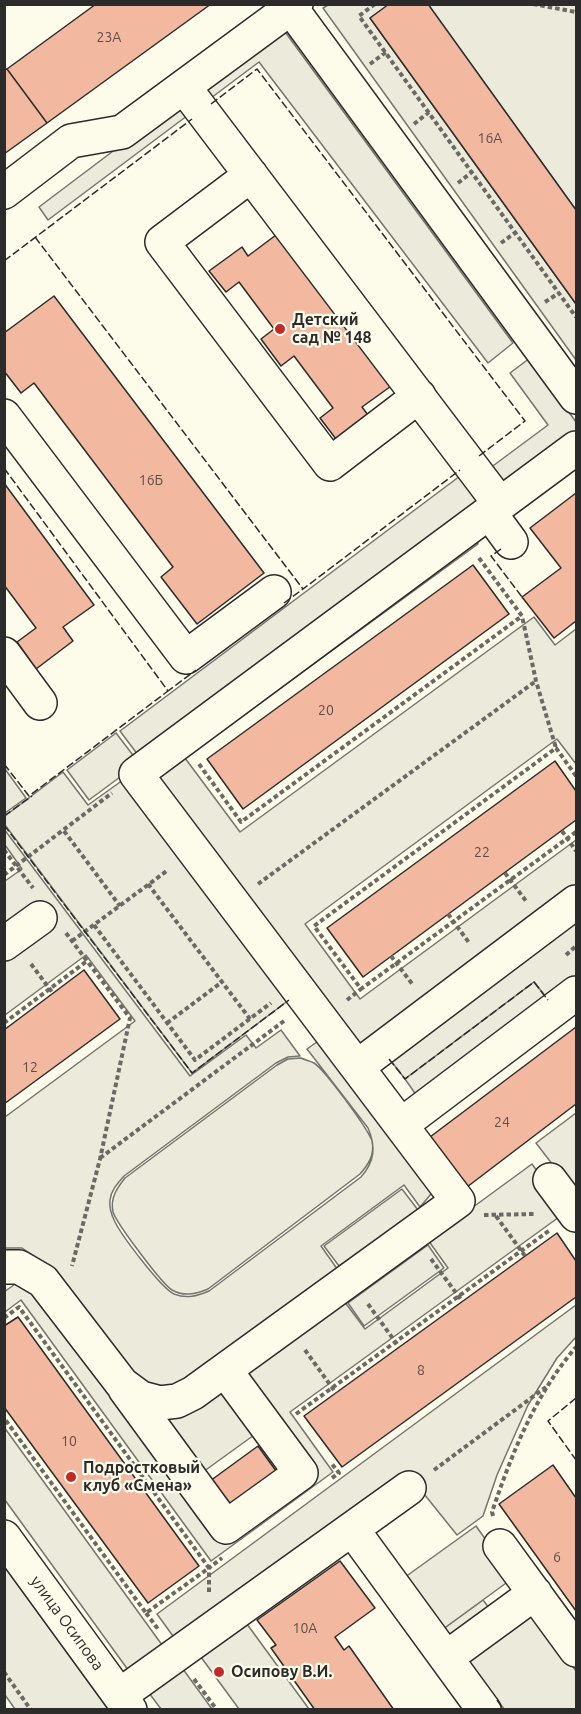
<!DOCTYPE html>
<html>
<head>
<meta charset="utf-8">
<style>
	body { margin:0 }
	#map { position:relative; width:581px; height:1714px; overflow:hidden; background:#fdfbea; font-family:Ubuntu,sans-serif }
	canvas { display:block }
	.frame { position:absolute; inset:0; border:6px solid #2b2b2b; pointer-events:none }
</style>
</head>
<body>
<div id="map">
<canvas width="581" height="1714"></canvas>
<div class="frame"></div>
</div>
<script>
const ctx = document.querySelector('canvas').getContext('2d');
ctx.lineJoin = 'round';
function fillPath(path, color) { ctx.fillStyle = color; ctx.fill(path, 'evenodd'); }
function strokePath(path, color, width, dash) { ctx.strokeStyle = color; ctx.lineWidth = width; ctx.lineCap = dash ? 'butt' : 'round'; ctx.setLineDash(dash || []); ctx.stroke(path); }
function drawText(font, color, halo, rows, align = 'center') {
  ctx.font = font + ' Ubuntu,sans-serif'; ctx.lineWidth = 4.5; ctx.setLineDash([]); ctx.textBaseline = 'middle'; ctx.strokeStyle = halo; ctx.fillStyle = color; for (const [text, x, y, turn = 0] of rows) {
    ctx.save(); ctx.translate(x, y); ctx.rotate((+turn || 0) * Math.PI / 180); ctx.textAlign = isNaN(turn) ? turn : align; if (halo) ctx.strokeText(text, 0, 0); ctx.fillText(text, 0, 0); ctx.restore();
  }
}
const green = new Path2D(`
	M328,5H389L370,18L576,304V360L323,8Z
	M428,5H576V210Z
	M280,25L513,343L488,363L259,62L48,220L39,207Z
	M460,476L482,506L141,759L120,731Z
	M471,534L478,544L185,758L240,832L534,617L555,645L576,629V764L557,739L305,924L360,999L576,840V890L362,1051L151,772Z
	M5,769L26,798L5,813H4Z
	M63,772L88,805L123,780L289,1000L192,1073L5,825V816Z
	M4,829L190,1076L246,1035L256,1048L281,1030L300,1056L288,1057L276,1063L124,1176C118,1183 111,1190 110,1200C109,1207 112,1216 115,1222C122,1236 161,1288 174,1294C187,1299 197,1296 209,1291L361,1177C375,1161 376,1147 368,1128L307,1049L324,1037L433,1184L431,1194L420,1207L404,1185L321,1246L340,1273L170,1391L147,1385L133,1374L54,1270L22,1248H5V1117L135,1021L86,955L5,1015V881L22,869L5,845Z
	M576,915V981L549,1001L534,982L405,1079L388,1057Z
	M301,1058C305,1060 310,1061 314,1063C325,1070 368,1129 372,1141C375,1155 368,1165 360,1174L208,1289C196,1294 184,1297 172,1290C162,1284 117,1224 113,1212C110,1198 117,1188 125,1178L277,1065L288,1059Z
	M576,1113V1195L536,1143Z
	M532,1164L566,1212L290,1412L333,1472L211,1561L21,1300L5,1312L4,1292L28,1275L219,1537L308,1473L236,1373L341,1297L365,1329L448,1268L428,1240Z
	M576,1305V1337L557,1358L528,1405L497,1475L483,1516L457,1535L408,1474L178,1643L157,1614Z
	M4,1427L165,1649L131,1674L5,1500Z
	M4,1566L108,1709H15L5,1695Z
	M483,1600L493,1613L448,1646L439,1632Z
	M531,1608L576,1671V1709H504L465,1657Z
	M244,1620L309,1709H239L198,1653Z
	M180,1665L212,1709H161L146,1689Z`);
fillPath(green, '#ecebdb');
strokePath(green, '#74746e', 1.5);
const parking = new Path2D(`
	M530,358L576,422V437L501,492L486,471L548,425L510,373Z
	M116,733L139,763L89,800L67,770Z
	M534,982L549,1001L419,1099L405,1079Z
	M402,1189L418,1210L339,1266L324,1246Z
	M428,1245L444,1268L364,1326L348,1303Z
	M225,1380L261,1430L196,1477L160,1427Z
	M476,1526L513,1578L439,1632L401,1580Z`);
fillPath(parking, '#eceadb');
strokePath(parking, '#74746e', 1.5);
const building = new Path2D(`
	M96,4H211L47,123L7,69Z
	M389,4H428L576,210V304L370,18Z
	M7,69L47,123L4,154V70Z
	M280,232L394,384L362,407L368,415L336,439L320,418L333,408L294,356L281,366L261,339L274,329L239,282L226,292L209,271L242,247L248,256Z
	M54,296L264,573L197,624L161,577L173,567L34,383L21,393L4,371V333Z
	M4,483L94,605L63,627L73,641L36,669L17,642L36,628L4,585Z
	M576,493V621L554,638L522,597L561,568L530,528Z
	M473,565L509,614L243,809L207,759Z
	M555,761L576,791V820L363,977L327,928Z
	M84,970L120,1019L4,1104V1030Z
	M576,1027V1104L467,1187L430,1137Z
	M557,1233L576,1261V1297L342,1467L304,1416Z
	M18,1317L199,1566L148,1603L4,1407V1326Z
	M258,1446L279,1475L231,1510L210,1481Z
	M553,1465L576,1498V1611L499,1504Z
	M340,1561L375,1608L335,1637L344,1650L349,1646L394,1710H315L271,1648L276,1645L257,1620Z`);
fillPath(building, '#f2b8a0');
strokePath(building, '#2b2b2b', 1.5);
const minor = new Path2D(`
	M291,8L576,397
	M184,87L500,504
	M251,175L162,242L330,464L419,396
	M4,192L71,141L122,132L296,4
	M4,416L186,657L274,592
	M489,512L511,542
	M4,654L40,703
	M4,944L40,918
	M357,1067L576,902
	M401,1125L576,993
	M550,1180L576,1215
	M4,1267H19L43,1281L122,1384L141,1398L160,1403L177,1401L193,1393L458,1201L136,774L576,448
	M125,1389L226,1527L301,1473L225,1370
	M352,1529L484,1710
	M4,1537L130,1710
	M500,1546L576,1650
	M446,1658L535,1593
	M120,1695L409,1488`);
strokePath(minor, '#2b2b2b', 36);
strokePath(new Path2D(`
	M375,4L359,16L576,317
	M533,4L576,12
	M370,64L386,52
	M414,124L429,112
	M458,183L472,172
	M501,243L516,232
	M545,302L559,293
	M479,558L522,616L536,681L556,748
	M199,764L241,822L522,616
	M576,776L556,748L314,926L361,989L576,832
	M64,831L120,906
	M562,831L576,851
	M4,850L33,888
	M505,873L526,901
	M4,875L112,793
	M148,884L250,1019
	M258,884L536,681
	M448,914L470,944
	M94,925L195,1060L271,1003
	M66,933L130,1018L100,1159L72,1266
	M72,941L168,870
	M566,955L576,946
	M391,956L413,985
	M31,964L52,992
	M347,1000L361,989
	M4,1023L87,961
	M167,1023L222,982
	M100,1158L284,1021
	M484,1215L534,1214
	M496,1216L525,1256
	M431,1259L462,1301
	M368,1304L399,1347
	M4,1318L19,1307L209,1568L146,1613L4,1418
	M305,1350L336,1393
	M296,1414L550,1230
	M434,1470L546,1387
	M332,1478L339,1473L332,1464
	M493,1516L492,1512C512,1453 535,1395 576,1347
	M209,1592V1568L222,1558
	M146,1613L158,1629
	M4,1672L31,1710
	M194,1679L217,1710`), '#6a6964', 4, [4.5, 3]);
strokePath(minor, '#fdfbea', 33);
strokePath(new Path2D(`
	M211,104L257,69L525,421L479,456
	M35,237L303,589L460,470
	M4,261L192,119
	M4,468L168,691L196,670
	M501,549L491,556L522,597
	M284,603L303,589
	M4,764L29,796L168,691
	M4,816L32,796
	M4,825L192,1073L289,1000
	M389,1059L405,1079L534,982L548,1000
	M576,1398L548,1421L576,1460
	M497,1700L504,1710`), '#2b2b2b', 1.5, [8, 3]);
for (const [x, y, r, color] of [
	[280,329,6,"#c62828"],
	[71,1477,6,"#c62828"],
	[219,1672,6,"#c62828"]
]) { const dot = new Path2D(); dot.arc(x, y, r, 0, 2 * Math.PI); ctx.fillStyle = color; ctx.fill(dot); strokePath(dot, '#fdfbea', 2); }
drawText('14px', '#5d4e48', null, [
	["23А",109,37],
	["16А",490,138],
	["16Б",151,480],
	["20",326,710],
	["22",482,852],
	["12",30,1067],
	["24",502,1122],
	["8",421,1370],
	["10",69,1441],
	["6",557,1557],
	["10А",305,1628]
]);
drawText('bold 16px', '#2b2b2b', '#fdfbea', [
	["Детский",292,320],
	["сад № 148",292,338],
	["Подростковый",83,1468],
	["клуб «Смена»",83,1486],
	["Осипову В.И.",231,1672]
], 'left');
drawText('16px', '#2b2b2b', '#fdfbea', [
	["улица Осипова",67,1623,54]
]);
</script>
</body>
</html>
